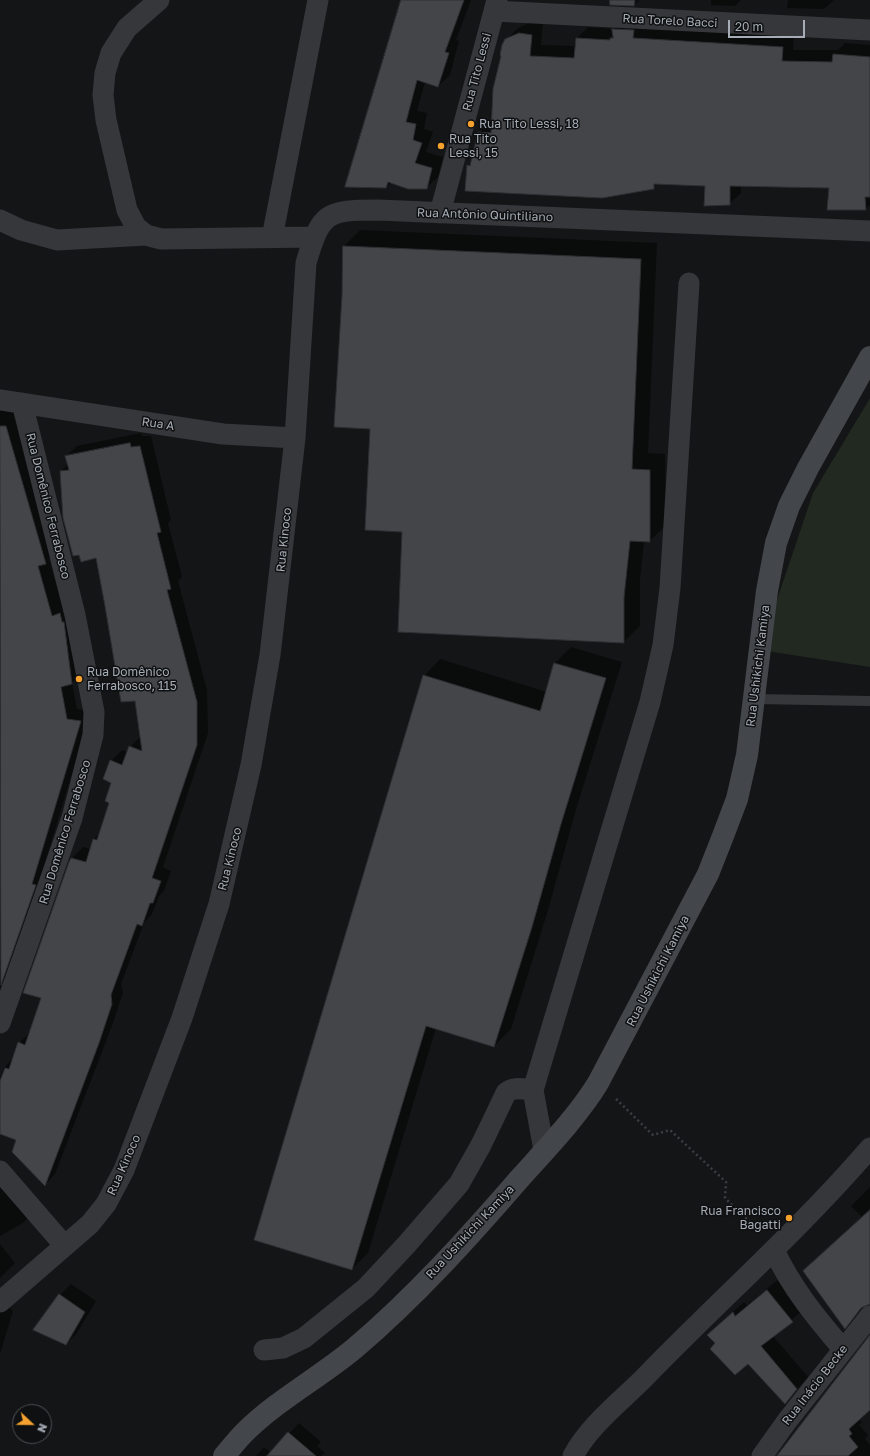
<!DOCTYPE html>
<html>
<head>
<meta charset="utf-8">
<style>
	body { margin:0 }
	#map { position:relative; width:870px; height:1456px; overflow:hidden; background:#141516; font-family:"Golos Text",sans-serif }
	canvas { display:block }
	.north { position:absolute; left:12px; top:1404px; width:40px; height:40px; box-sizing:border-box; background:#0f1011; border:1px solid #4b4f53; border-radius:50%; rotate:112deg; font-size:11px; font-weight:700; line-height:16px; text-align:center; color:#a6adb7 }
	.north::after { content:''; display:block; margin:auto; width:14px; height:18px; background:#f4a12f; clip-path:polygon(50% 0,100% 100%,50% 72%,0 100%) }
	.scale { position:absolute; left:728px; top:20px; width:77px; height:18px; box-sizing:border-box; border:2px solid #a6adb7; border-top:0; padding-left:5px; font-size:12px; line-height:14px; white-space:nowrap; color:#a6adb7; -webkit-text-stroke:3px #0f1011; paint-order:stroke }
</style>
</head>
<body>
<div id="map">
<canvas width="870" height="1456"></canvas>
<div class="north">N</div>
<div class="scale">20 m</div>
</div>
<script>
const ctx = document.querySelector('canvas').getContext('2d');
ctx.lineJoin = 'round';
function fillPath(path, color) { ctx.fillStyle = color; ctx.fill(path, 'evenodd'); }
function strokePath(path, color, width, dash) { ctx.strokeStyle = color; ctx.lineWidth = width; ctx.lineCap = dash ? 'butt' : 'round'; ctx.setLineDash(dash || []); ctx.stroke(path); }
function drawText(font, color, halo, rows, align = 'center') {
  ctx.font = font + ' "Golos Text",sans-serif'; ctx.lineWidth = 3; ctx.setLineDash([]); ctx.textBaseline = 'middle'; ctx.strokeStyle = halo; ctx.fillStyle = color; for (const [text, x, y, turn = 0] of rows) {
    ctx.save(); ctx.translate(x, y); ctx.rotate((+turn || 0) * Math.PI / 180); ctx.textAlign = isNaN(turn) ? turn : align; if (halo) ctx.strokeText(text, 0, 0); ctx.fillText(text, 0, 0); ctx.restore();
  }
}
fillPath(new Path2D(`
	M870,398V667L760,650L813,493Z`), '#212921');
fillPath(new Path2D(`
	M401,0H471L456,40L459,41L450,75L438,86L425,82L417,111L427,113L424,129L433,132L426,152L443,157L438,177L426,188L392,182L386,187L346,186Z
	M611,0H639L634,5Z
	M711,0H741L735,6L711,5Z
	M788,0H834L824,9L787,8Z
	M624,18L794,36L793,50H838L845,43L870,45V205L866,209L830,187L741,186V193L729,204L706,185L658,183L653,188L602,197L468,166L472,161L479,133L490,121H493L506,40L518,28L531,22L543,24L541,45L576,46L577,38L588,27L614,29Z
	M360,230L657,243L648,453L665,454L666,525L650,541H644L640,580V626L624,642L403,531L372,428L343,296L344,246Z
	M0,409L14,410L56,553L49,559L82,673L72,683L77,709L91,711L11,974L2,982L0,989Z
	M141,433L142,436H151L171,520L168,523L182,577L178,581L207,690L208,733L163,867L171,871L164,891L159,896L152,914L144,923L121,984L123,993L110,1031L55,1174L45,1185L17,1139L0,1133V1077L4,1068L14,1057L19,1043L30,1032L42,998L25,992L72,858L83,847L91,849L94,839L100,833L110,802L111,761L122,750L128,752L130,747L141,736L136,700L97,557L61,471L68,464L66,456L77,446Z
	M571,647L622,662L577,806L548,910L511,1029L494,1046L436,1028L368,1253L352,1269L424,676L440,659L547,692L555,663Z
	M0,1180L33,1213L23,1223L0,1236Z
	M870,1187V1303L865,1304L845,1327L804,1271L862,1217L851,1206Z
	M0,1244L15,1263L0,1278Z
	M779,1279L803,1310L773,1336L808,1377L785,1402L748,1362L716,1343L708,1335L744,1302L747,1305Z
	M71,1284L96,1301L77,1333L66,1344L35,1329L60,1295Z
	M0,1300L13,1311L0,1354Z
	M870,1335V1409L859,1419L862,1422L859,1425L868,1435L865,1439L870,1445V1456H778Z
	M299,1423L321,1442L317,1446L325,1453L321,1456H256L264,1447L271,1453Z`), '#0007');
const building = new Path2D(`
	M401,0H464L445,52L449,53L438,87L417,80L406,122L416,124L413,140L422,143L415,163L432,168L427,189H408L388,182L386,188L345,187Z
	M610,0H635L634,6L610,5Z
	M612,29L634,30L633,38L783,47L782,61L832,62L833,54L870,57V197H865L866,210H827L829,188L730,186V205L704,206L705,186L654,184V189L602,198L465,191L467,165L470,166L478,132L491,133L493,89L501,56L500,55L502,45L505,39L519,33L532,35L530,56L574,58L576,38L610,40V38H613Z
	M343,246L641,259L632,469L650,470V542L630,541L624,597V643L398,632L402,532L365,530L370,429L334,427L342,296Z
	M0,426H6L46,564L38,566L52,616L60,613L62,622H64L72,684L61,687L67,719L81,721L32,884L36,885L1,985Z
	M130,443L131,447L140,446L161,532L157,533L171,589L167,590L197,702V745L152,878L161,881L153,903H150L142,926L137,924L111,995L112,1004L99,1043L45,1186L12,1152L16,1140L0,1134V1081L5,1068L9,1069L18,1042L25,1045L41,998L23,993L69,862L71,858L86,862L93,839L97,840L109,803L105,801L111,783L103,779L110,760L122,765L129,746L142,751L135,701L121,702L105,606L96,558L81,562L79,555L73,556L63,518L60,471L69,470L65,456Z
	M554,663L606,678L561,824L532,927L494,1047L426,1026L352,1270L254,1240L423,675L540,711Z
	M870,1210V1304L861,1308L845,1329L803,1271Z
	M767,1290L793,1322L761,1346L797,1389L785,1404L748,1364L735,1375L710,1349L715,1343L707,1335L733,1312L735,1316Z
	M59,1294L85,1312L66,1345L33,1330Z
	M870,1335V1410L849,1429L852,1434L849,1436L858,1447L848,1456H777Z
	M288,1432L316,1456H267Z`);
fillPath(building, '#434549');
strokePath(building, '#2e2f32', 1);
strokePath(new Path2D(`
	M616,1099L653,1135L670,1130L726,1182L725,1198L759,1231`), '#3b3e42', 2.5, [2, 3]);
strokePath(new Path2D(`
	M754,699L870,701`), '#35373b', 10);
strokePath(new Path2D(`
	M159,0L127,28L111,53L105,73L103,95L106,120L127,210L136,227L146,235L161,239L314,237
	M494,11L870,30
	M440,213L497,0
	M0,220L21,230L57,240L146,235
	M272,238L318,0
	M0,400L223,434L295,438
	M0,1023L72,818L93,735L94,712L75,615L22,403
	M544,1150L533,1090L650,702L663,645L670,588L689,283
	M0,1171L64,1245
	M774,1250C791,1287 817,1319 843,1349
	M0,1302L90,1224L106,1204L124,1170L182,1018L219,904L251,765L270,655L295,438L306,263C321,212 326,210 378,210L870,231
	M264,1350L283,1348L304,1338L366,1288L407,1244L459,1184L481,1145L506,1093C513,1086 523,1089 533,1090
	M573,1456C590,1424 623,1400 648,1374C722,1298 801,1228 870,1148
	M762,1456L787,1421L870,1316`), '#35373b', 21);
strokePath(new Path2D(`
	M224,1456C231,1448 237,1440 244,1433C277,1400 319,1378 355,1348C415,1297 469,1237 521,1177C548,1147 577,1117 598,1083L708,874L723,836L737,799L747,755L767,591L776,543L789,506L808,468L870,357`), '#43464b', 22);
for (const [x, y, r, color] of [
	[471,124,4,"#f4a12f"],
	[441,146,4,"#f4a12f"],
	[79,679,4,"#f4a12f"],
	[789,1218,4,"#f4a12f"]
]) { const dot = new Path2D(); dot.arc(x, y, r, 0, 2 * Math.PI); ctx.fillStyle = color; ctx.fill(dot); strokePath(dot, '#0f1011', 1.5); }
drawText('12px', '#a6adb7', '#0f1011', [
	["Rua Torelo Bacci",670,21,3],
	["Rua Tito Lessi",477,72,-75],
	["Rua Antônio Quintiliano",485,215,2],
	["Rua A",158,424,8],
	["Rua Domênico Ferrabosco",48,506,76],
	["Rua Kinoco",284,540,-84],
	["Rua Ushikichi Kamiya",758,666,-83],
	["Rua Domênico Ferrabosco",65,832,-73],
	["Rua Kinoco",230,859,-76],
	["Rua Ushikichi Kamiya",658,971,-63],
	["Rua Kinoco",124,1165,-66],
	["Rua Ushikichi Kamiya",470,1232,-47],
	["Rua Inácio Becke",815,1385,-52]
]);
drawText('12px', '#a6adb7', '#0f1011', [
	["Rua Tito Lessi, 18",479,124],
	["Rua Tito",449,139],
	["Lessi, 15",449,153],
	["Rua Domênico",87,672],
	["Ferrabosco, 115",87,686],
	["Rua Francisco",781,1211,"right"],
	["Bagatti",781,1225,"right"]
], 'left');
</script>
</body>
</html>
